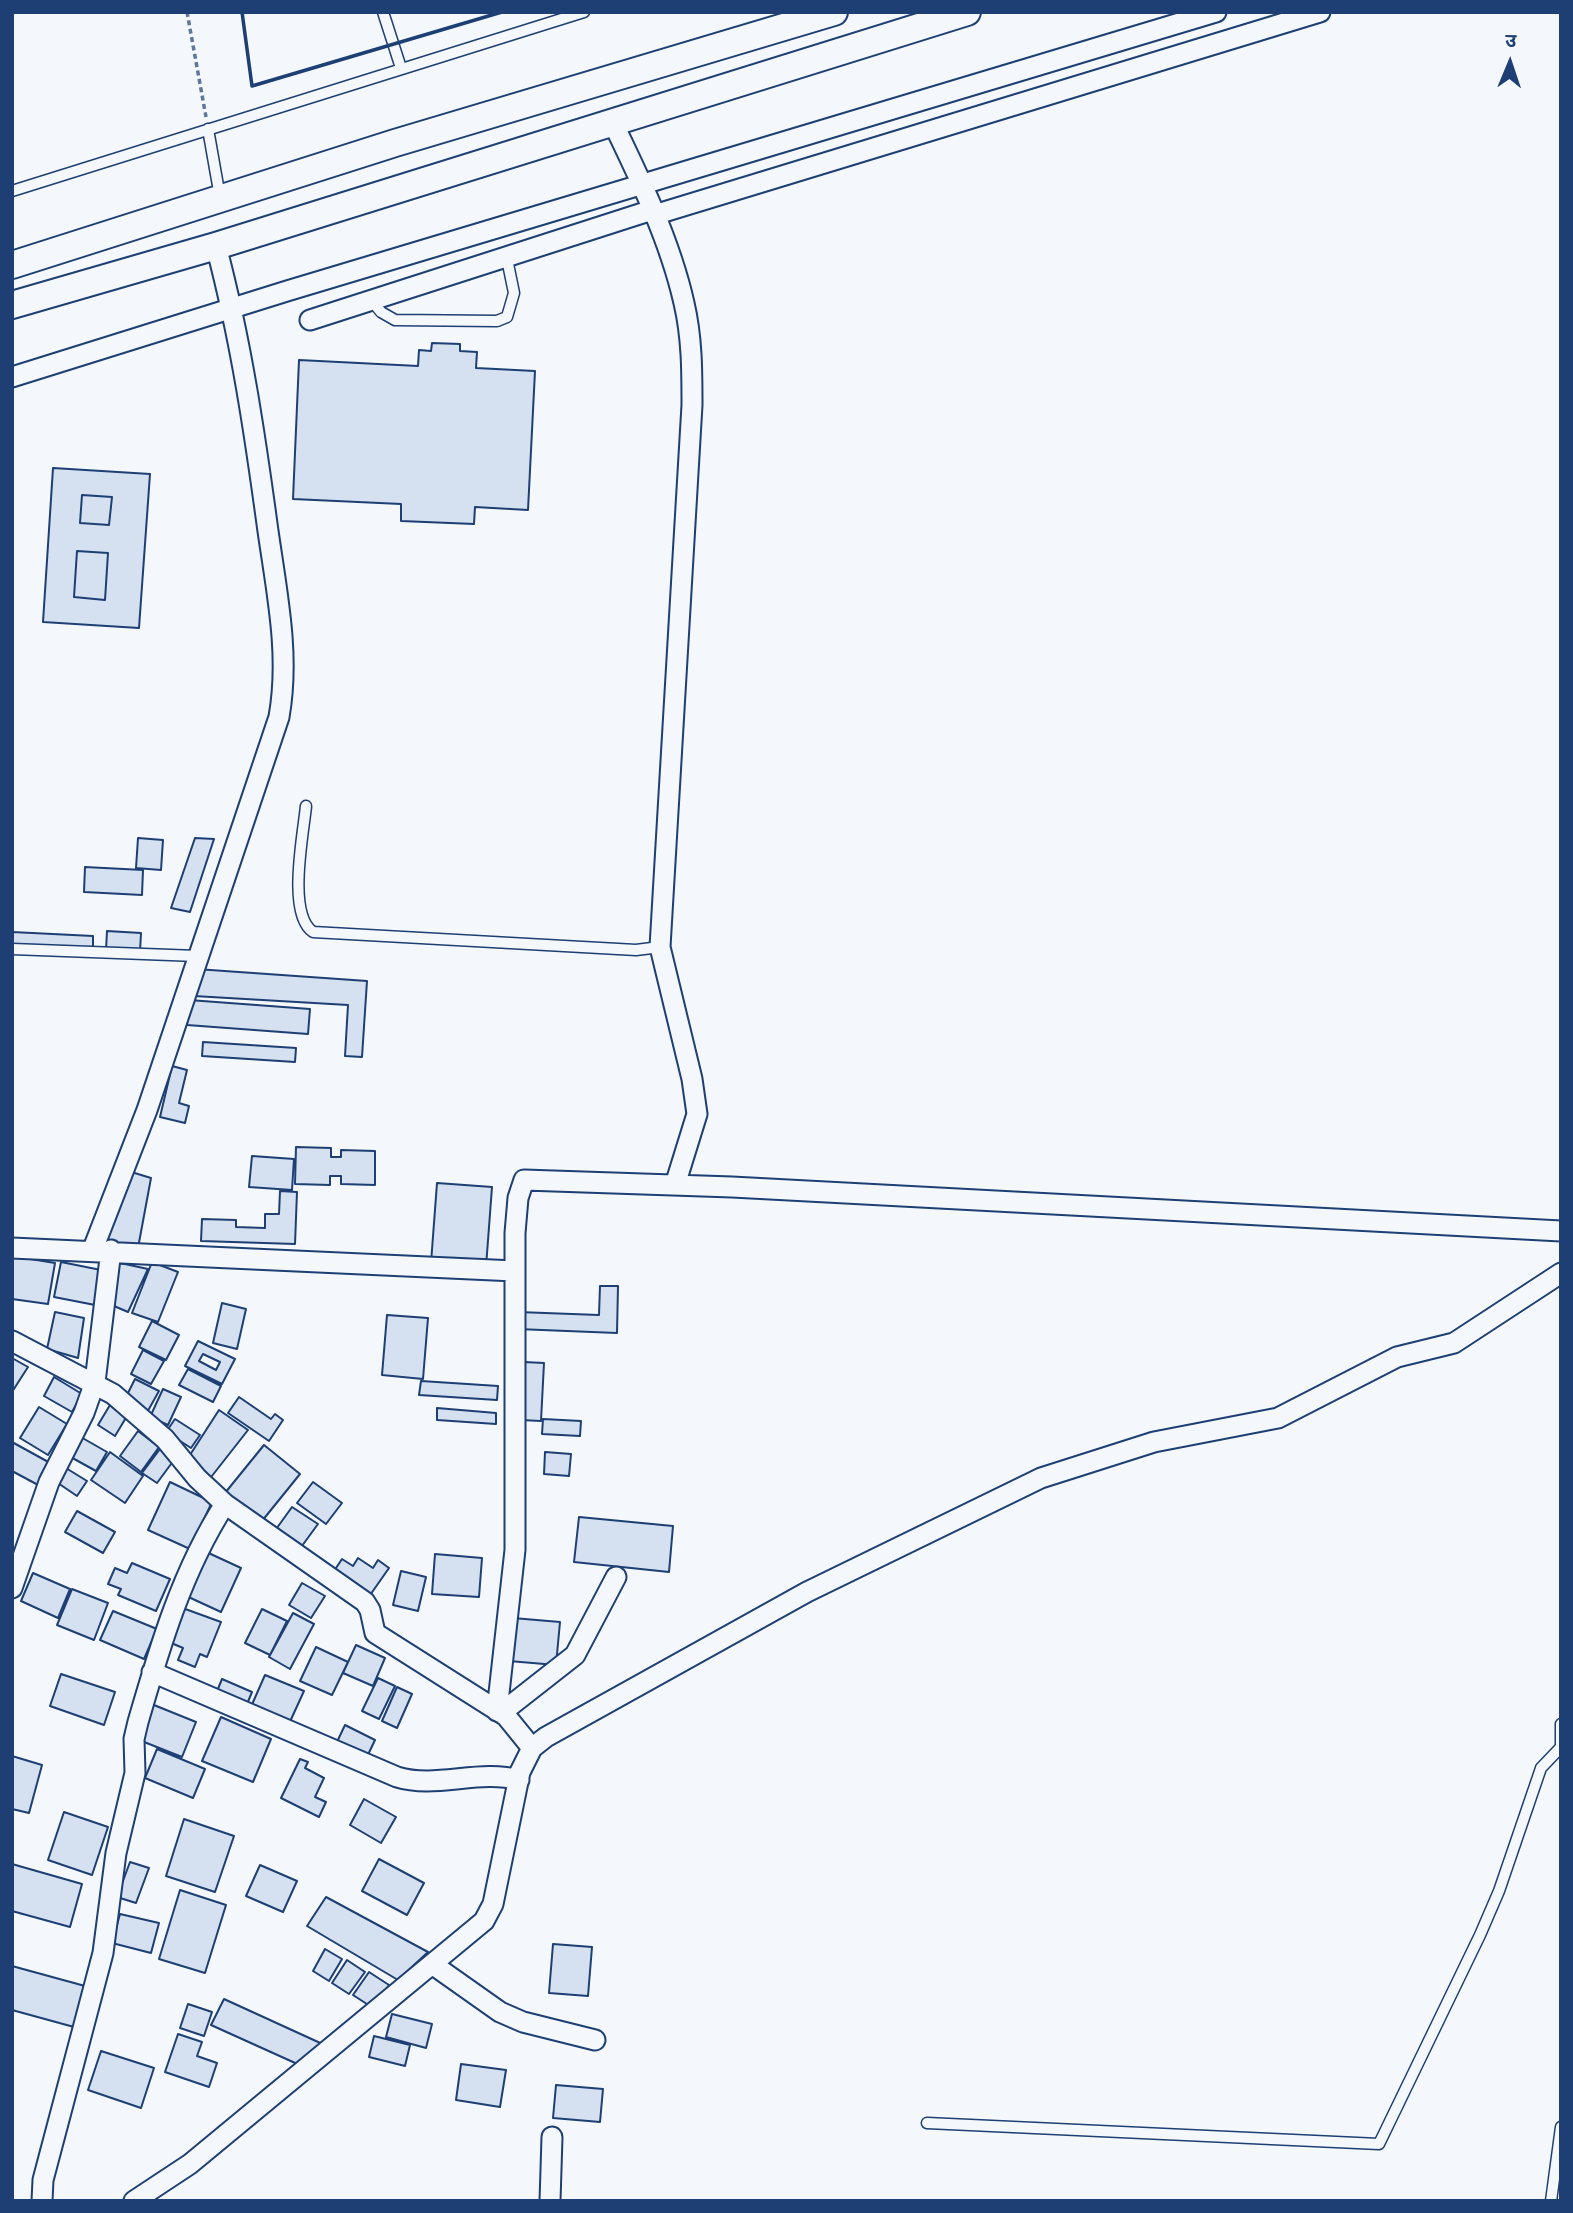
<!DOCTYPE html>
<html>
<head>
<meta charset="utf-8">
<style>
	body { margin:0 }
	#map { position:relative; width:1573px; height:2213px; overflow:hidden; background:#f4f7fb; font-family:Overpass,"Noto Sans Devanagari",sans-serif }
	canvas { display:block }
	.frame { position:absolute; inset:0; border:14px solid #1d3f73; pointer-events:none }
	.north { position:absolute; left:1475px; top:28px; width:70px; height:70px; -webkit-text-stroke:5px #f4f7fb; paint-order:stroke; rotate:2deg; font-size:19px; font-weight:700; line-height:28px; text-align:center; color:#1d3f73 }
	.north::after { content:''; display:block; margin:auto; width:24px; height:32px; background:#1d3f73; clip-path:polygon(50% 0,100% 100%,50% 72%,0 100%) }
</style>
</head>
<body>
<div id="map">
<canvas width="1573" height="2213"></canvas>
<div class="frame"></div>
<div class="north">उ</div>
</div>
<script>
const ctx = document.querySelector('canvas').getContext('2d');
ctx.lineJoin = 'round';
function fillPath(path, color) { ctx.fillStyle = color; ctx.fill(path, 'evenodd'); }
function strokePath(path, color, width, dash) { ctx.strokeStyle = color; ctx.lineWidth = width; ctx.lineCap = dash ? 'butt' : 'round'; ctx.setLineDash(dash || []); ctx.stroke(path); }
const building = new Path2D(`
	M432,343L460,344V351L477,352L476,368L535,371L528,510L475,507L474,524L401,521V504L293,499L299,360L418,366L419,350L431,351Z
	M53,468L150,474L139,628L43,622ZM82,495L112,497L109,525L80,523ZM77,551L108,553L105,600L74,597Z
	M82,495L112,497L109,525L80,523Z
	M77,551L108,553L105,600L74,597Z
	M138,838L163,840L161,870L136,868Z
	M195,838L214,839L190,912L171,908Z
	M85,867L143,870L142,895L84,892Z
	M107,931L141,933L140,952L106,950Z
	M12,932L93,936V949L12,946Z
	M196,969L367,981L362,1057L345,1056L348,1005L194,996Z
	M189,1000L310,1009L308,1034L187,1025Z
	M203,1042L296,1048L295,1062L202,1056Z
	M172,1066L187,1070L179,1103L189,1106L185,1123L160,1117Z
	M296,1147L331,1148V1157H341V1150L375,1151V1185L341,1184V1176H330V1185L295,1184Z
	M252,1156L294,1159L292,1190L249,1187Z
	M128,1171L151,1178L138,1248L106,1241Z
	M437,1183L492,1187L486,1267L431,1263Z
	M280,1191L297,1192L295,1244L201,1241L202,1219L236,1220V1227L265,1228V1214H279Z
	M12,1256L55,1263L48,1304L12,1299Z
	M111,1261L148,1269L128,1312L107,1303Z
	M61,1262L101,1270L95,1305L54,1297Z
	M152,1262L178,1272L158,1322L132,1313Z
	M600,1286H618L617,1333L517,1329L518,1312L599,1315Z
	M222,1303L246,1309L237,1349L213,1343Z
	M55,1312L84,1318L78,1358L47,1349Z
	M387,1315L428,1318L423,1379L382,1375Z
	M152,1321L179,1335L166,1360L139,1347Z
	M198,1341L235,1359L222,1384L185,1366ZM203,1354L220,1362L216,1370L199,1361Z
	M143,1350L164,1361L151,1384L131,1374Z
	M12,1358L28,1367L12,1392Z
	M524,1362L544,1363L541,1421L521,1420Z
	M188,1369L221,1386L213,1402L179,1385Z
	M54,1377L82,1394L72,1412L44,1396Z
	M135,1379L159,1391L145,1416L125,1399Z
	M421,1381L498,1386L497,1400L419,1395Z
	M163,1389L181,1397L168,1425L150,1417Z
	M239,1397L271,1419L275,1414L283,1420L269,1441L228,1413Z
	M110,1405L127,1416L115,1436L98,1425Z
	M39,1407L67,1424L48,1455L20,1438Z
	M437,1408L496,1413V1424L437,1420Z
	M219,1410L248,1430L208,1481L188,1458Z
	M175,1419L200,1435L191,1448L166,1432Z
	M543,1419L581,1421L580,1436L542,1434Z
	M138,1431L159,1447L141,1472L120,1456Z
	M79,1436L107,1452L96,1471L67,1455Z
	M12,1442L52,1464L40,1486L12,1471Z
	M264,1445L300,1474L262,1521L225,1493Z
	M160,1449L174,1460L157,1483L142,1473Z
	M110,1452L143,1476L125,1503L91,1480Z
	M545,1452L571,1454L569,1476L544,1474Z
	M61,1465L87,1481L77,1496L52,1479Z
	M170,1482L212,1502L190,1549L148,1530Z
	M313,1482L342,1503L326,1524L297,1503Z
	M292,1507L318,1524L299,1550L274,1532Z
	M77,1511L115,1532L103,1553L65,1532Z
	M579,1517L673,1526L669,1572L574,1562Z
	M202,1550L241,1568L221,1612L182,1594Z
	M435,1554L482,1558L479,1597L432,1594Z
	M358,1558L373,1568L378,1560L389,1568L368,1598L332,1574L342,1559L353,1566Z
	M132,1563L170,1579L156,1611L118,1595L121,1589L108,1584L115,1568L127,1573Z
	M401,1571L426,1577L418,1611L393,1605Z
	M33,1573L70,1589L58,1618L21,1601Z
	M302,1583L325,1596L311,1618L289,1605Z
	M72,1589L108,1603L94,1640L57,1625Z
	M177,1606L221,1622L207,1657L200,1654L195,1667L178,1660L183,1648L164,1640Z
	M262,1609L287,1621L270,1655L245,1643Z
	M113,1611L157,1629L144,1659L100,1640Z
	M293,1613L314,1624L290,1669L269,1657Z
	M513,1618L560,1622L556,1665L509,1661Z
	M356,1645L385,1658L373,1686L343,1673Z
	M316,1647L348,1662L332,1695L300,1681Z
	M61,1674L115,1692L104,1725L50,1706Z
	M265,1675L304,1691L288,1726L250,1709Z
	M378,1678L395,1686L379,1719L362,1711Z
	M222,1679L252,1692L245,1709L215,1696Z
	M397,1687L412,1694L397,1728L382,1721Z
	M149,1703L196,1722L182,1757L134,1738Z
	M221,1717L271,1739L253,1782L202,1761Z
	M345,1725L375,1740L366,1759L336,1744Z
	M157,1749L205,1769L193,1798L145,1778Z
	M12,1756L42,1765L29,1813L12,1809Z
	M300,1759L308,1762L305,1768L324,1778L315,1797L326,1802L319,1817L281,1798Z
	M364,1799L396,1817L381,1843L350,1825Z
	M64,1812L108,1827L92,1875L48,1860Z
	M184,1819L234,1836L215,1892L166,1876Z
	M379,1859L424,1883L407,1915L362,1891Z
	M130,1862L149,1868L136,1903L117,1897Z
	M12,1864L82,1884L70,1927L12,1911Z
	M260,1865L297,1881L283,1912L246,1896Z
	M180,1890L226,1905L205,1973L159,1959Z
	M326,1897L428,1952L398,1980L307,1926Z
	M120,1914L159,1923L151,1953L112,1943Z
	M553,1944L592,1947L588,1996L549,1993Z
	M325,1949L342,1959L329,1981L313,1971Z
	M347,1960L365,1972L349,1994L332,1983Z
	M12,1966L85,1986L74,2027L12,2010Z
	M369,1972L389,1985L373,2008L353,1995Z
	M224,1999L329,2047L304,2067L211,2025Z
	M188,2004L212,2012L204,2036L180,2028Z
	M392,2014L432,2024L426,2048L386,2037Z
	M178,2034L202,2042L197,2056L217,2063L209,2087L165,2072Z
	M374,2036L410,2045L405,2066L369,2057Z
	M101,2051L154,2068L141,2108L88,2090Z
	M461,2064L506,2070L500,2107L456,2100Z
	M556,2085L603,2089L600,2122L553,2118Z`);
fillPath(building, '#d5e0f0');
strokePath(building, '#1d3f73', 2);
const lane = new Path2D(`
	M383,12L401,68
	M208,129L220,197
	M12,191L584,12
	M372,301L381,312L395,320L497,321L507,317L514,293L507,259
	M306,806C303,836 287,914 313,932L636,950L660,947
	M12,949L197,956
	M1561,1724V1747
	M927,2123L1379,2144L1480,1935L1499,1891L1541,1768L1561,1747
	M1551,2201L1561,2127`);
const street = new Path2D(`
	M613,123C641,181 670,241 684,303C692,337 692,371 692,405L660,947L692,1079L697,1114L675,1185
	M654,215L1320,12
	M310,320L652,210
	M12,377L287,291L1216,12
	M12,1248L515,1271
	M93,1249L147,1110L279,717C290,655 277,594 268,531C255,435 241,340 216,246
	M12,1341L113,1394L165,1439L197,1478L225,1504L365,1602L370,1610L375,1633L506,1716L532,1748
	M12,1588L49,1482L84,1413L95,1382L111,1250
	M152,1672L397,1777C436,1789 479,1769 519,1780
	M497,1711L515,1550V1233L518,1198L524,1180L732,1187L1561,1231
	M501,1713L575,1655L616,1577
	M432,1964L500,2012L523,2022L595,2040
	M42,2201L43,2180L103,1953L116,1853L135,1773L134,1739L138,1722C160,1646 182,1571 225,1504
	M134,2201L190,2164L484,1921L493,1904L520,1772L532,1748L546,1737L807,1592L1041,1478L1154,1442L1278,1418L1397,1357L1454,1343L1561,1273
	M550,2201L552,2137`);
const secondary = new Path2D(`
	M12,265L395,143L834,12
	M12,305L216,246L967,12`);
strokePath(lane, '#1d3f73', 13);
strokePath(street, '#1d3f73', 23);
strokePath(secondary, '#1d3f73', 30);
strokePath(new Path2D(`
	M187,12L206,117`), '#5e769c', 3.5, [5, 3.5]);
strokePath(lane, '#f4f7fb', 10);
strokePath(street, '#f4f7fb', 19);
strokePath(secondary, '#f4f7fb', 26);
strokePath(new Path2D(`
	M242,12L252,86L502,12`), '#1d3f73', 3.5);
</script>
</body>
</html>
